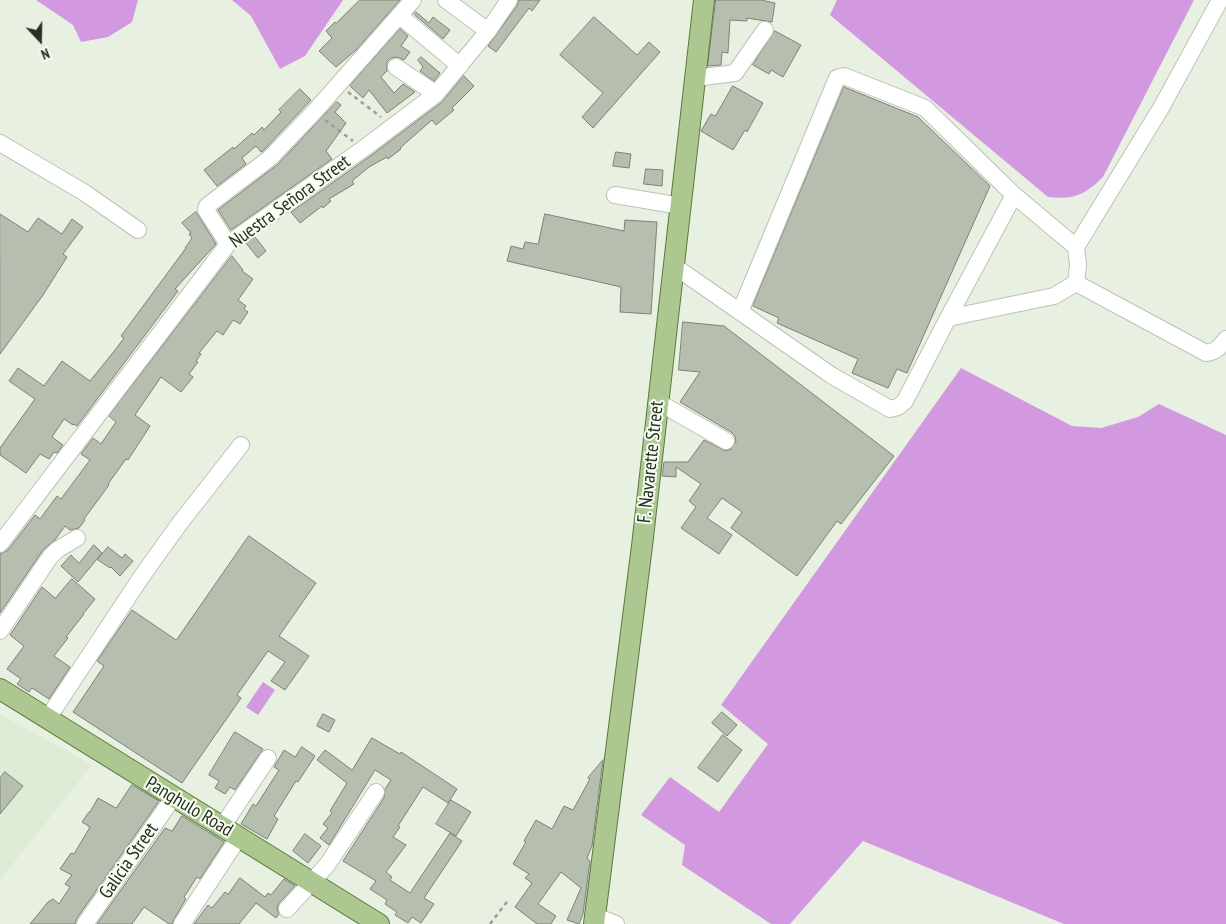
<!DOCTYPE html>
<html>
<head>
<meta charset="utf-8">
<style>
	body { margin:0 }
	#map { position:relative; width:1226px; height:924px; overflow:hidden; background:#e8f0e2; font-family:"PT Sans Narrow",sans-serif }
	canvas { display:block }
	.north { position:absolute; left:15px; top:15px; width:50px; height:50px; -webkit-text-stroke:4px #f5feef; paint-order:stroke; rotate:159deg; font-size:14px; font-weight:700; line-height:20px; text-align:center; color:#2a2d28 }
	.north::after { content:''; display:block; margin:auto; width:18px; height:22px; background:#2a2d28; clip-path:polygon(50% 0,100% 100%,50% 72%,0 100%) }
</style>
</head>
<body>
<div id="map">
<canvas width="1226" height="924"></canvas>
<div class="north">N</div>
</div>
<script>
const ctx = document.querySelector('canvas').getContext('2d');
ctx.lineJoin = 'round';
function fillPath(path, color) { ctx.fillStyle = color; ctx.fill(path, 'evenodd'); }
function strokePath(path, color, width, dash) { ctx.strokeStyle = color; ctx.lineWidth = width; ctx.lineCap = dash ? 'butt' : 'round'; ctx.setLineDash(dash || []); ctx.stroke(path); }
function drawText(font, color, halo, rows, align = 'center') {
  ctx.font = font + ' "PT Sans Narrow",sans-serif'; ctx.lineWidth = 4; ctx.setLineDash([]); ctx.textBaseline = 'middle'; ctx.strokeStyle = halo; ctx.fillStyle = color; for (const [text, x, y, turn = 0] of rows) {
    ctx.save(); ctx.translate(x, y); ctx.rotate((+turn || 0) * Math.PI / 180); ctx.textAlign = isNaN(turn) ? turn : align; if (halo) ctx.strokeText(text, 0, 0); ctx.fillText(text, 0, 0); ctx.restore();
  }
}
fillPath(new Path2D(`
	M0,714L92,765L0,880Z`), '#deebd5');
fillPath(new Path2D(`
	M36,0H138L132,22L108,37L81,42L73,25Z
	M232,0H343L305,56L280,69L251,16Z
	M837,0H1194L1103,177C1085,195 1073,200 1048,197L830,15Z
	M961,368L1072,426L1101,428L1138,417L1159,404L1226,435V924H1064L863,841L790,924H771L682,865L685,845L641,815L670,777L719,812L768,744L721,705Z
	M263,682L275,690L258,715L246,707Z`), '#d299e0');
const building = new Path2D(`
	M360,0H400L356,50L336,67L319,51L332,38L326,31L335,22L336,23Z
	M519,0H540L532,11L529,8L496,52L488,46L517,6Z
	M716,0H761L775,3L772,22L747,18V21L730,20L728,53L722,52L721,65L708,66Z
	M416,12L429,23L433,17L450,30L443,39L414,14Z
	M594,17L637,55L649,42L660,52L593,128L582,117L603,93L560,55Z
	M400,29L408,36L401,46L410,52L404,60L397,57L391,58L387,62V71L381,77L394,93L403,84L415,92L387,113L369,90L363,98L350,86Z
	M775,31L801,45L783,77L771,70L769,74L753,65Z
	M421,57L440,73L434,81L420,71L423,67L418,60Z
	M464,76L474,86L452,108L454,110L436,125L432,120L400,148L401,149L388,159L387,157L369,167L352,181L354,184L329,199L331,201L323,208L322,206L300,223L291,212L369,157L442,102Z
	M733,86L763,103L747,132L745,130L733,150L701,131L711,114L715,116Z
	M844,87L918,117L990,186L907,373L897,369L888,388L852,373L858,359L777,323L779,318L753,306Z
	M300,89L311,100L263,151L261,152L256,146L242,158L246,164L217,186L204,170L233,147L234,149L252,133L254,135L262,127L264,130L281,112L279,110Z
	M337,102L341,105L335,112L346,123L326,151L332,159L231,230L218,210L277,165Z
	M616,152L631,154L629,168L613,166Z
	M646,169L663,170L662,186L644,184Z
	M196,212L216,244L175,289L178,291L77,426L74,424L73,425L64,419L52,437L63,445L57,453L54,452L49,459L40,454L26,473L0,455V448L35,399L9,381L18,368L44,386L62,361L90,381L115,350L124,338L121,336L186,248H185L192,238L189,234L191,233L182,223Z
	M0,214L28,232L38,218L62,234L72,219L83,227L63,254L67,257L43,295L0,354Z
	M545,214L624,231L625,220L657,222L651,314L620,312L621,287L507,261L511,246L523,249L525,242L538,244Z
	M255,237L266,251L258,258L246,243Z
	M232,256L243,270L242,271L253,279L238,300L246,306L244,309L248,312L240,324L233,320L223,335L217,331L199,353L201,354L196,361L198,362L189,374L193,377L181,392L161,377L135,415L150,426L128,460L126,459L108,484L109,485L84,519L85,520L79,528L70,530L65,526L55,540L43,550L0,613V554L8,550L35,515L40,519L57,496L61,499L90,460L81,454L93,438L101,444L116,422L109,416Z
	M683,322L724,326L894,456L841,524L837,521L797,576L731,528L742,512L722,498L707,518L732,535L719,554L681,528L696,507L689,501L701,484L676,467V477L662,476L664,462H688L704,440L726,451L731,449L736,441L735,436L731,432L680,402L700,372L679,370Z
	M249,536L316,583L279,636L309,656L285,690L271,681L285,662L268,651L237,695L241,698L182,783L73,712L104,666L97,661L132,610L176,640Z
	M94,545L102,553L78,582L61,566L71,555L79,563Z
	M108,547L122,558L125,554L133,561L120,576L111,567L110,568L98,560Z
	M72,579L95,599L83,614H84L66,637L68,638L54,656L70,667L49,699L32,688L29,692L17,684L21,679L7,669L24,646L10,635L42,587L55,598Z
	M722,712L737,725L727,736L712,723Z
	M323,714L335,720L329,732L317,726Z
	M235,732L263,749L235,790L230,787L225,794L215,788L219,781L209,775Z
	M723,735L742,750L718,782L698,768Z
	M372,738L400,754L401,752L457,789L448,803L423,787L398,826L400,827L393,837L406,845L386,872L392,877L390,880L410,893L450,833L462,841L424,898L434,904L421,923L412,917L408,923L395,915L397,912L385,904L387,900L370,889L376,881L343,861L384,798L385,789L391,780L375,770L329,845L320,838L328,828L323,824L332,813L330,811L347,783L317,760L325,750L352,770Z
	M302,747L315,756L298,782L296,781L274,816L278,819L267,839L241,824L253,804L256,806L279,770L274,767L284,750L295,757Z
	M603,760L592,846L587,858L590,861L583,914L579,924L567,920L581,888L561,872L538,904L556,916L551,924H537L515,907L532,883L525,878L529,874L513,864L526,842L524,841L536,820L552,829L564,806L573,810L590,779L588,778Z
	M5,772L23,786L0,814V778Z
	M132,785L159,801L77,918L75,924H30L48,902L53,899L59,904L70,887L65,884L72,875L60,869L71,853L74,854L90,827L82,822L89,812H90L98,798L116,808Z
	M451,800L471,812L456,836L436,824Z
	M182,816L224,842L200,879L197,877L184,897L186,899L174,919L172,924H169L144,907L132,924H97L165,828L172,831Z
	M305,834L321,846L308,863L293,851Z
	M240,878L265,897L268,893L271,895L284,879L295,886L279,903L277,907L279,914L276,918L256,903L239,924H194L208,905L212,908L225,892L228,894Z`);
fillPath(building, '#b6beb0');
strokePath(building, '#7b8275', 1);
const minor = new Path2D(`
	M446,0L488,31
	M400,16L460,66
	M396,67L436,94
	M695,78L735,73L765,30
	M0,143L85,193L138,230
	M615,195L681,206
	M1014,195L1076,247
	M228,244L206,210L207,206L270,158L314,112L413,0
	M674,266L831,375L890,409L898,407L905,401L948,318L1054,296L1076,283
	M1076,283L1078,265L1076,247L1161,108L1220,0
	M1076,283L1206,353C1216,352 1220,347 1226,339
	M740,312L837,78L844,76L925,108L1014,195L948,318
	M658,402L726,441
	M0,544L228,244L363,149L436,94L488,31L509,0
	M0,631L50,557L57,550L77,538
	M48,718L142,576L180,523L241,445
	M222,827L268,758
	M287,909L327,865L376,792
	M595,916L616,924
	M85,924L173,798
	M182,924L239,837`);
const major = new Path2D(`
	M0,689L379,924
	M594,924L642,546L704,0`);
strokePath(minor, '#bbc3b5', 18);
strokePath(major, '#5a7a3c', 22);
strokePath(new Path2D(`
	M348,92L381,117
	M325,120L353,141
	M490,924L509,899`), '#9aa096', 2.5, [4, 4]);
strokePath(minor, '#fff', 16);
strokePath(major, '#acc890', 20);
drawText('19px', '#2a2d28', '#f5feef', [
	["Nuestra Señora Street",290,202,-36],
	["F. Navarette Street",651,462,-84],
	["Panghulo Road",189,807,31],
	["Galicia Street",129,861,-55]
]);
</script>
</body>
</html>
